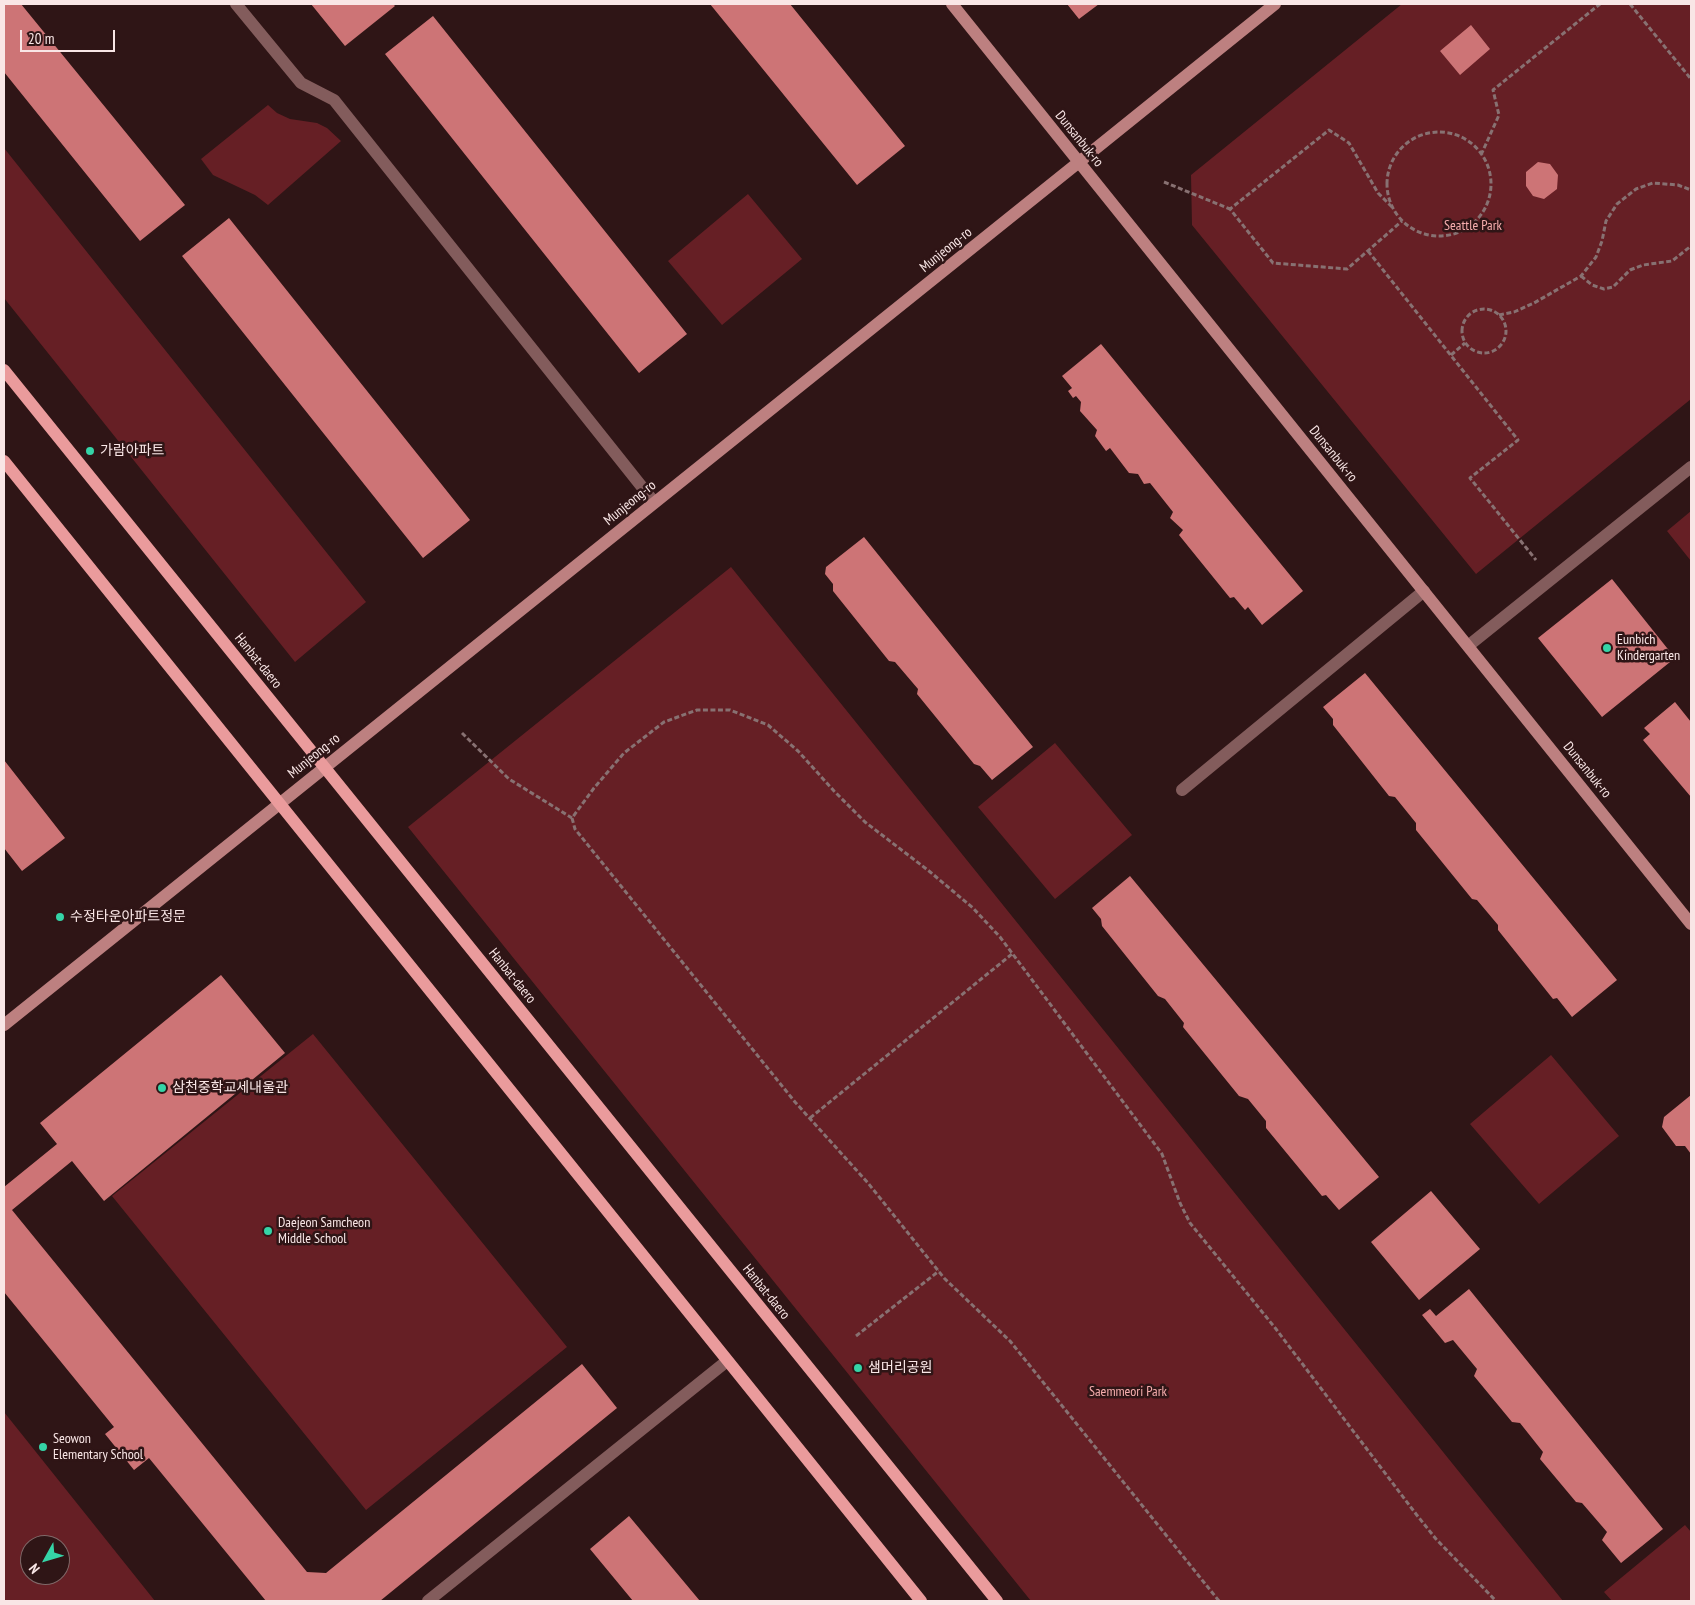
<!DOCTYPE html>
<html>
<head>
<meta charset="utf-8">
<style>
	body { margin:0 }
	#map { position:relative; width:1695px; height:1605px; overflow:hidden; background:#2f1516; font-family:"PT Sans Narrow",sans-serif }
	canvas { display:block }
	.frame { position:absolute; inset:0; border:5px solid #f9e6e6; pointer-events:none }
	.north { position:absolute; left:20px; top:1535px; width:50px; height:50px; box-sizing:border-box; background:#2f1516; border:1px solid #806969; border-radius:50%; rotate:231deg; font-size:14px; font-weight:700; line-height:20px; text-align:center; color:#f9e6e6 }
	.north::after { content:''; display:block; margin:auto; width:18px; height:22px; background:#35d4a7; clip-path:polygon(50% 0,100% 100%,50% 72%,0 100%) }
	.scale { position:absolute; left:20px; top:30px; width:95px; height:22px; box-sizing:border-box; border:2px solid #f9e6e6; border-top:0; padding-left:6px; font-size:15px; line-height:18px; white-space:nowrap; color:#f9e6e6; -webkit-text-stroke:4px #2f1516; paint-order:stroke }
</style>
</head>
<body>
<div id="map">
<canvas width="1695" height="1605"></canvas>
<div class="frame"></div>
<div class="north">N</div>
<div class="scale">20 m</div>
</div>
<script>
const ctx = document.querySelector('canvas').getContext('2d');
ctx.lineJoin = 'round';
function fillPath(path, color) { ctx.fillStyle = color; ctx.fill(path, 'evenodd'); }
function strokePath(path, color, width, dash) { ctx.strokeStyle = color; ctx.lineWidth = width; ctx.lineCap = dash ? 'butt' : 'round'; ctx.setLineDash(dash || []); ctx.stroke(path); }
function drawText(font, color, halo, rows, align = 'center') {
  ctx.font = font + ' "PT Sans Narrow","Noto Sans KR",sans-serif'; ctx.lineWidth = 5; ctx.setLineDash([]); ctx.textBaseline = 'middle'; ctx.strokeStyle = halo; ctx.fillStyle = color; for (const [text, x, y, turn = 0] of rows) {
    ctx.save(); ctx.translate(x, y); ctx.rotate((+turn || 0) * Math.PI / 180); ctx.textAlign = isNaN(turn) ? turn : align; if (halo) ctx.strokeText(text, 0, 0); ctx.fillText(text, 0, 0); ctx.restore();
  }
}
fillPath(new Path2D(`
	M1402,4H1691V399L1476,574L1192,225L1191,175Z
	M268,105L277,113L290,119L317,123L327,128L341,141L268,205L255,195L213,175L201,159Z
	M4,148L366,602L295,662L4,298Z
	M748,194L802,259L722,325L668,261Z
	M1691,511V561L1667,531Z
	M731,567L1563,1601H1031L408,827Z
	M1055,743L1132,835L1055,899L978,807Z
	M313,1034L567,1347L366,1510L112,1196Z
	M1551,1055L1619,1136L1539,1204L1470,1124Z
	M4,1412L155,1601H4ZM30,1545H60V1575H30Z
	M1685,1525L1691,1532V1601H1612L1604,1592Z`), '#661f25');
fillPath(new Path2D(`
	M4,4H21L185,205L140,241L4,72Z
	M311,4H393L395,6L345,46Z
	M710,4H790L905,146L857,185Z
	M1067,4H1099L1079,19Z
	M433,16L687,334L639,373L385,54Z
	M1471,25L1490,49L1460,75L1440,51Z
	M1538,162L1550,164L1558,175L1557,189L1544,199L1533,196L1526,186V172Z
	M229,218L470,520L423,558L182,256Z
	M1101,344L1303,591L1262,625L1248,607L1245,610L1234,597L1230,598L1179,535L1183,530L1170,518L1173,512L1150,483L1144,484L1138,474L1129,473L1110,448L1106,451L1095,436L1097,430L1080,411L1081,402L1076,396L1073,398L1068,391L1072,388L1062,376Z
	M864,537L1033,747L992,780L980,766L974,764L917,694L918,689L895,662L889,661L833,591V584L825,574L826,567Z
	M1612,579L1675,658L1602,717L1538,638Z
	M1365,673L1617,980L1572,1017L1557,998L1553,999L1498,930V925L1477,900L1472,899L1416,830V823L1395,797L1389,796L1333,725V719L1323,707Z
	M1675,702L1691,722V797L1643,740L1650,734L1644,728Z
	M4,760L65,838L22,871L4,848Z
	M1130,876L1379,1177L1339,1210L1326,1195L1322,1196L1266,1128V1121L1248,1099L1239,1096L1183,1027L1184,1023L1165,999L1158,996L1102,926L1101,919L1092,908Z
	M221,975L285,1053L104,1201L72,1161L12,1210L307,1572L326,1573L582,1364L617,1408L380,1601H266L149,1458L134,1470L105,1434L114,1427L4,1292V1187L57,1144L40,1123Z
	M1691,1095V1154L1685,1146H1676L1662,1127L1664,1117Z
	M1431,1191L1480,1249L1419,1300L1371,1242Z
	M1469,1289L1663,1529L1621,1563L1602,1540L1607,1532L1582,1503L1576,1502L1540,1459L1543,1452L1520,1423L1512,1422L1474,1376L1477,1369L1453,1340L1445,1343L1422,1315L1430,1309L1436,1316Z
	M629,1516L700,1601H633L590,1549Z`), '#cd7476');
strokePath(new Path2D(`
	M1630,4L1691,79
	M1387 184a52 52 0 1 1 104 0a52 52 0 1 1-104 0Z
	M1481,155L1499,115L1493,90L1600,4
	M1164,182L1230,209
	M1392,207L1378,193L1349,143L1329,130L1230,209L1273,263L1347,269L1402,221
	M1368,251L1518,440L1470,478L1536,560
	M1581,276L1592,285L1604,289L1613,287L1630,270L1643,265L1672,261L1691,246
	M1462 331a22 22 0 1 1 44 0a22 22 0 1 1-44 0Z
	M1499,315L1514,312L1534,303L1581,276L1596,257L1602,241L1606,221L1617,204L1636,189L1653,183L1678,185L1691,190
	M1451,355L1465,343
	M462,733L509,779L572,818
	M810,1118L1012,954
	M856,1336L939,1271
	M1219,1601L1010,1341L944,1278L868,1183L795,1102L575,829L572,818L594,788L624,753L664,722L697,710H730L768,725L798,751L834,791L865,822L929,871L973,908L1000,937L1162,1154L1180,1203L1190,1223L1276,1329L1416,1514L1436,1539L1496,1601`), '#887172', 3, [5, 2.5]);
strokePath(new Path2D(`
	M236,4L301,83L334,100L654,502
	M1182,790L1424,591`), '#835c5c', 12);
strokePath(new Path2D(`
	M1468,646L1691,467
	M428,1601L727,1361`), '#835c5c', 12);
strokePath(new Path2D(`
	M952,4L1691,924
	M4,1025L1079,162L1275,4`), '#bd8080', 12);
strokePath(new Path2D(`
	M4,370L997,1601
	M4,461L921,1601`), '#ea9b9c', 12);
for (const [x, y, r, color] of [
	[90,451,5,"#35d4a7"],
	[1607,648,5,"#35d4a7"],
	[60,917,5,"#35d4a7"],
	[162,1088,5,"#35d4a7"],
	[268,1231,5,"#35d4a7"],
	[858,1368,5,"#35d4a7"],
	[43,1447,5,"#35d4a7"]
]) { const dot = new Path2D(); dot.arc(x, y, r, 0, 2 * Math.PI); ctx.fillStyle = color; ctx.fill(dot); strokePath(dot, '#2f1516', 2); }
drawText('14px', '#f9e6e6', '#2f1516', [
	["Dunsanbuk-ro",1079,139,51],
	["Munjeong-ro",946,250,-39],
	["Dunsanbuk-ro",1333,454,51],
	["Munjeong-ro",630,503,-39],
	["Hanbat-daero",258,661,51],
	["Munjeong-ro",314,756,-39],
	["Dunsanbuk-ro",1587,770,51],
	["Hanbat-daero",512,976,51],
	["Hanbat-daero",766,1292,51]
]);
drawText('14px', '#f7aeae', '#2f1516', [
	["Seattle Park",1473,226],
	["Saemmeori Park",1128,1392]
]);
drawText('14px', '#f9e6e6', '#2f1516', [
	["가람아파트",100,451],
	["Eunbich",1617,640],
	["Kindergarten",1617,656],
	["수정타운아파트정문",70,917],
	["삼천중학교세내울관",172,1088],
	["Daejeon Samcheon",278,1223],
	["Middle School",278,1239],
	["샘머리공원",868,1368],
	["Seowon",53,1439],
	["Elementary School",53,1455]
], 'left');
</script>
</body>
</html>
